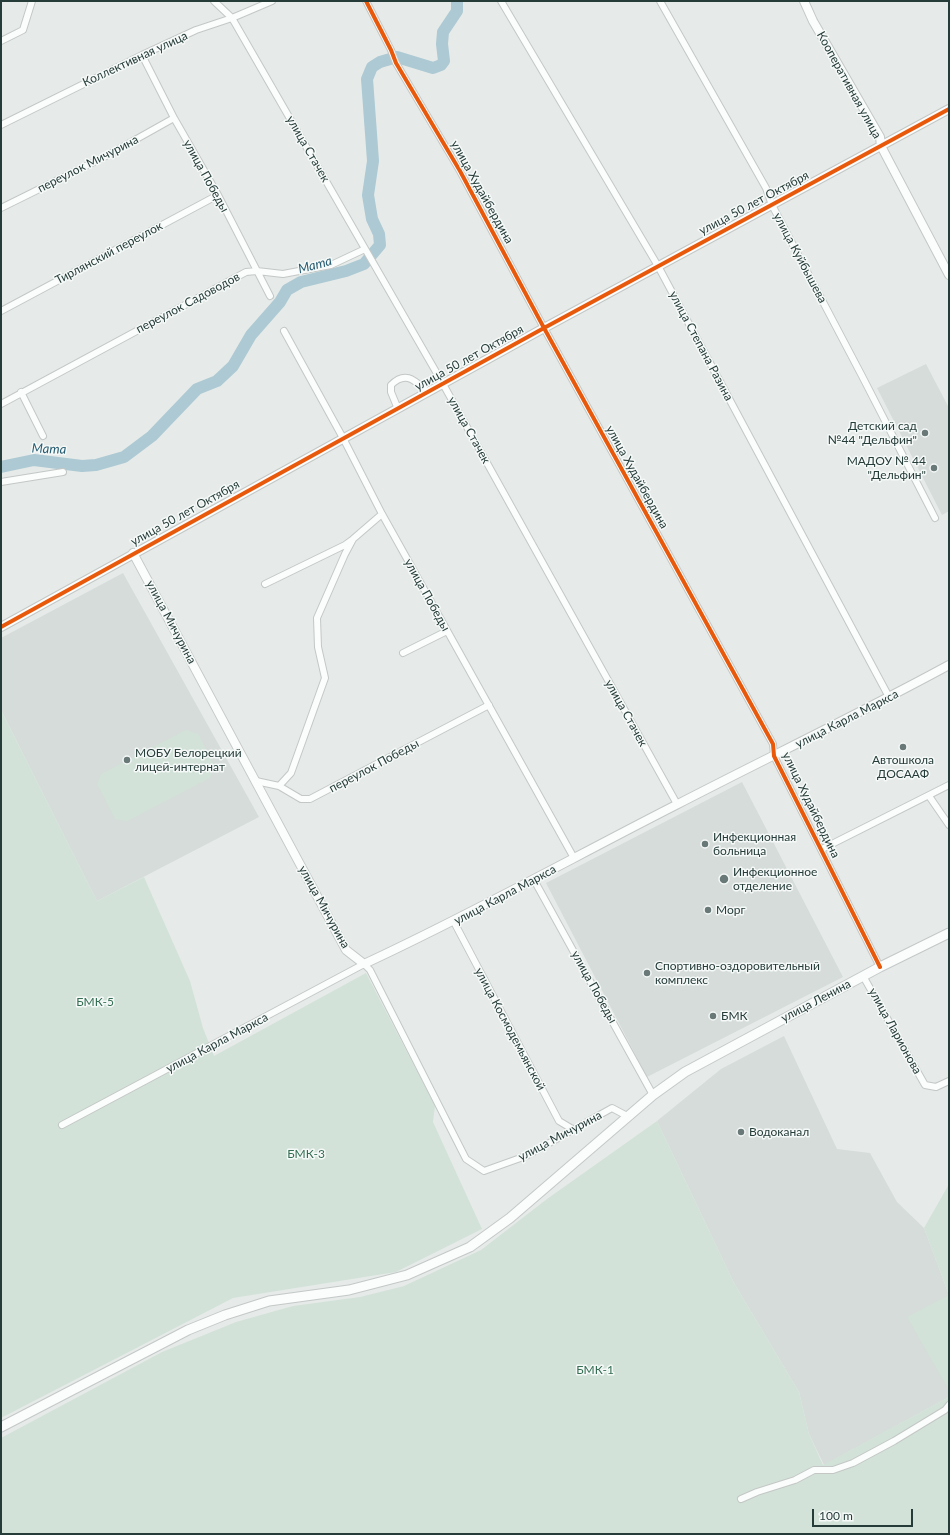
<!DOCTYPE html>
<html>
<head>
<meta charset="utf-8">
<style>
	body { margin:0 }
	#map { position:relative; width:950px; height:1535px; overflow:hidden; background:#e6ebe9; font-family:Lato,sans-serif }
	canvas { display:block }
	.frame { position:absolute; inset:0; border:2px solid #263c39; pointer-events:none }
	.scale { position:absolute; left:812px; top:1509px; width:101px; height:18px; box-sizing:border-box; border:2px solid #263c39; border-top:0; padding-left:5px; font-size:12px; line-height:14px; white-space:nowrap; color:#263c39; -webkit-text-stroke:3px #f5f9f8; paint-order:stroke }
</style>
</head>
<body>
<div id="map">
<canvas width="950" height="1535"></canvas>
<div class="frame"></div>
<div class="scale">100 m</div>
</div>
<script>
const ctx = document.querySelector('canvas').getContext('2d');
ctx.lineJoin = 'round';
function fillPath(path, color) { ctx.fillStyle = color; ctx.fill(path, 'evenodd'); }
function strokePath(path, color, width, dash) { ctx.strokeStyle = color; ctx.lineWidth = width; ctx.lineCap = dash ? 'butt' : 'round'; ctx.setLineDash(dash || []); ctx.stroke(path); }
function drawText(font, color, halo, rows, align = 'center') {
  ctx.font = font + ' Lato,sans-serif'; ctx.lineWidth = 3; ctx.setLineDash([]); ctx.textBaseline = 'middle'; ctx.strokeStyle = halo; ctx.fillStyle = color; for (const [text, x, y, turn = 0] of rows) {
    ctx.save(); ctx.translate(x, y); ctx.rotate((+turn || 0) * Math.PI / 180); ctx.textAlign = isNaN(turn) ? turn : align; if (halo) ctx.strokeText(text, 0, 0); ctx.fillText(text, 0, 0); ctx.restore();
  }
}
fillPath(new Path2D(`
	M926,364L949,408V511L942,515L877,388Z
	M123,573L259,817L97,901L1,710V638Z
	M742,782L843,977L647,1077L546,883Z
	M784,1036L837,1149L870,1153L897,1202L924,1228L949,1295V1397L824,1465L809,1434L799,1392L734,1283L657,1121L721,1069Z`), '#d5dcd9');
fillPath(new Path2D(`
	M1,710L97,901L144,877L190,981L203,1028L214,1056L366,973L435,1106L433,1122L482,1229L396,1272L233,1298L1,1418Z
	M186,730L198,734L214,766L210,778L127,821L115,819L97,784L101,774Z
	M657,1121L734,1283L799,1392L809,1434L823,1465L949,1397V1534H1V1438L162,1352L236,1322L293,1306L360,1297L404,1286L481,1250L547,1199Z
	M949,1184V1390L907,1317L949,1295L924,1228Z`), '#d2e2d8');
strokePath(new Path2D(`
	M1,467L34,460L82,466L96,465L124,457L152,436L197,389L217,381L233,366L251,335L280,302L287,290L301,282L346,271L364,264L380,245L379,234L372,219L368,195L373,161L367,79L372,67L380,62L397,57L433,68L441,65L444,61L442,44L443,32L457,11V1`), '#adc9d3', 12);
const minor = new Path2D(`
	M214,1L232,18L443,384L677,804
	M366,1L391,50L396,63L460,171L544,328L773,744L774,756L880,967
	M501,1L658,266L889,697
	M660,1L766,188L772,205L862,376L935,518
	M1,41L23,30L32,1
	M142,55L174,118L218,195L270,296
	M1,125L142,55L196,30L232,18L272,1
	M1,208L108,155L174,118
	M1,311L218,195
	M284,331L343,438L382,514L574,858
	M21,392L43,436
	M1,404L246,272L257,271L283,274L331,265L365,249
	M398,409L391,392V385C406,370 415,381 428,392
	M1,482L63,472
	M265,584L345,545L352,540
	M403,653L447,631
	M256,781L279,786L301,799H310L489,705
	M279,786L291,773L325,678L318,647L317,618L345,554L353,539L382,514
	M929,796L949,825
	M822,849L949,785
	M534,880L653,1095
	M454,922L559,1121L574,1130
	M863,976L925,1085L936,1087L949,1081
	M62,1125L364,964L370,970L466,1159L484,1171L526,1156L612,1108L629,1117
	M741,1499L757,1492L795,1480L814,1470H833L853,1463L894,1441L945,1410L949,1405`);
const tertiary = new Path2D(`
	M804,1L813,21L880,137L881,146L949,275
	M133,553L346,950L364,964C470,915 572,858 676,805C767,758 859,714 949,665
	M1,627L544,328L949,109`);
const secondary = new Path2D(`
	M1,1427L188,1330L225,1315L269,1301L349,1290L407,1275L470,1247L510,1218L653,1095L685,1072L880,967L949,933`);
strokePath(minor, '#c3c8c6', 8);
strokePath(tertiary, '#c3c8c6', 10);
strokePath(secondary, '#c4c9c8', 11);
strokePath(minor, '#fbfcfc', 6);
strokePath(tertiary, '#fbfcfc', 8);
strokePath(secondary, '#fbfcfc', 9);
strokePath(new Path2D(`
	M366,1L391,50L396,63L460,171L544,328L773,744L774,756L880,967
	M1,627L544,328L949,109`), '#e8590c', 4);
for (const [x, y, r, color] of [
	[925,433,4,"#697977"],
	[934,468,4,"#697977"],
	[903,747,4,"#697977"],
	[127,760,4,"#697977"],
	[705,844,4,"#697977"],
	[724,879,5,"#697977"],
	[708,910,4,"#697977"],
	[647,973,4,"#697977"],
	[713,1016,4,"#697977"],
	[741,1132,4,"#697977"]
]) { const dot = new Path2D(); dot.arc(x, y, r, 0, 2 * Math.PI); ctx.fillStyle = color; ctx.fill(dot); strokePath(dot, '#f5f9f8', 1.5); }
drawText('12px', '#263c39', '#f5f9f8', [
	["Коллективная улица",135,59,-25],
	["Кооперативная улица",849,85,61],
	["улица Стачек",308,149,60],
	["переулок Мичурина",88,164,-27],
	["улица Победы",206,176,61],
	["улица Худайбердина",482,192,61],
	["улица 50 лет Октября",754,203,-28],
	["Тирлянский переулок",109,253,-28],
	["улица Куйбышева",800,258,62],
	["переулок Садоводов",188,303,-28],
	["улица Степана Разина",701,346,62],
	["улица 50 лет Октября",469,358,-29],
	["улица Стачек",469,430,61],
	["улица Худайбердина",637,477,61],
	["улица 50 лет Октября",185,513,-29],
	["улица Победы",427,595,61],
	["улица Мичурина",171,622,62],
	["улица Стачек",626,713,61],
	["улица Карла Маркса",847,719,-27],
	["переулок Победы",374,766,-28],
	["улица Худайбердина",811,805,64],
	["улица Карла Маркса",505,895,-28],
	["улица Мичурина",324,907,61],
	["улица Победы",594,987,61],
	["улица Ленина",816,1001,-28],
	["улица Космодемьянской",510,1029,62],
	["улица Ларионова",895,1031,61],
	["улица Карла Маркса",217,1043,-28],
	["улица Мичурина",560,1136,-28]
]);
drawText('12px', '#263c39', '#f5f9f8', [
	["Детский сад",917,426,"right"],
	["№44 \"Дельфин\"",917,440,"right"],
	["МАДОУ № 44",926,461,"right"],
	["\"Дельфин\"",926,475,"right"],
	["МОБУ Белорецкий",135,753],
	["лицей-интернат",135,767],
	["Автошкола",903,760,"center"],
	["ДОСААФ",903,774,"center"],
	["Инфекционная",713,837],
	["больница",713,851],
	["Инфекционное",733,872],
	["отделение",733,886],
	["Морг",716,910],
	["Спортивно-оздоровительный",655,966],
	["комплекс",655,980],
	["БМК",721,1016],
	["Водоканал",749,1132]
], 'left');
drawText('12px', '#356e53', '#f5f9f8', [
	["БМК-5",95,1002],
	["БМК-3",306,1154],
	["БМК-1",595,1370]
]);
drawText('italic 13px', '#275b71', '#f5f9f8', [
	["Мата",315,265,-15],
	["Мата",49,449,2]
]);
</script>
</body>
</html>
